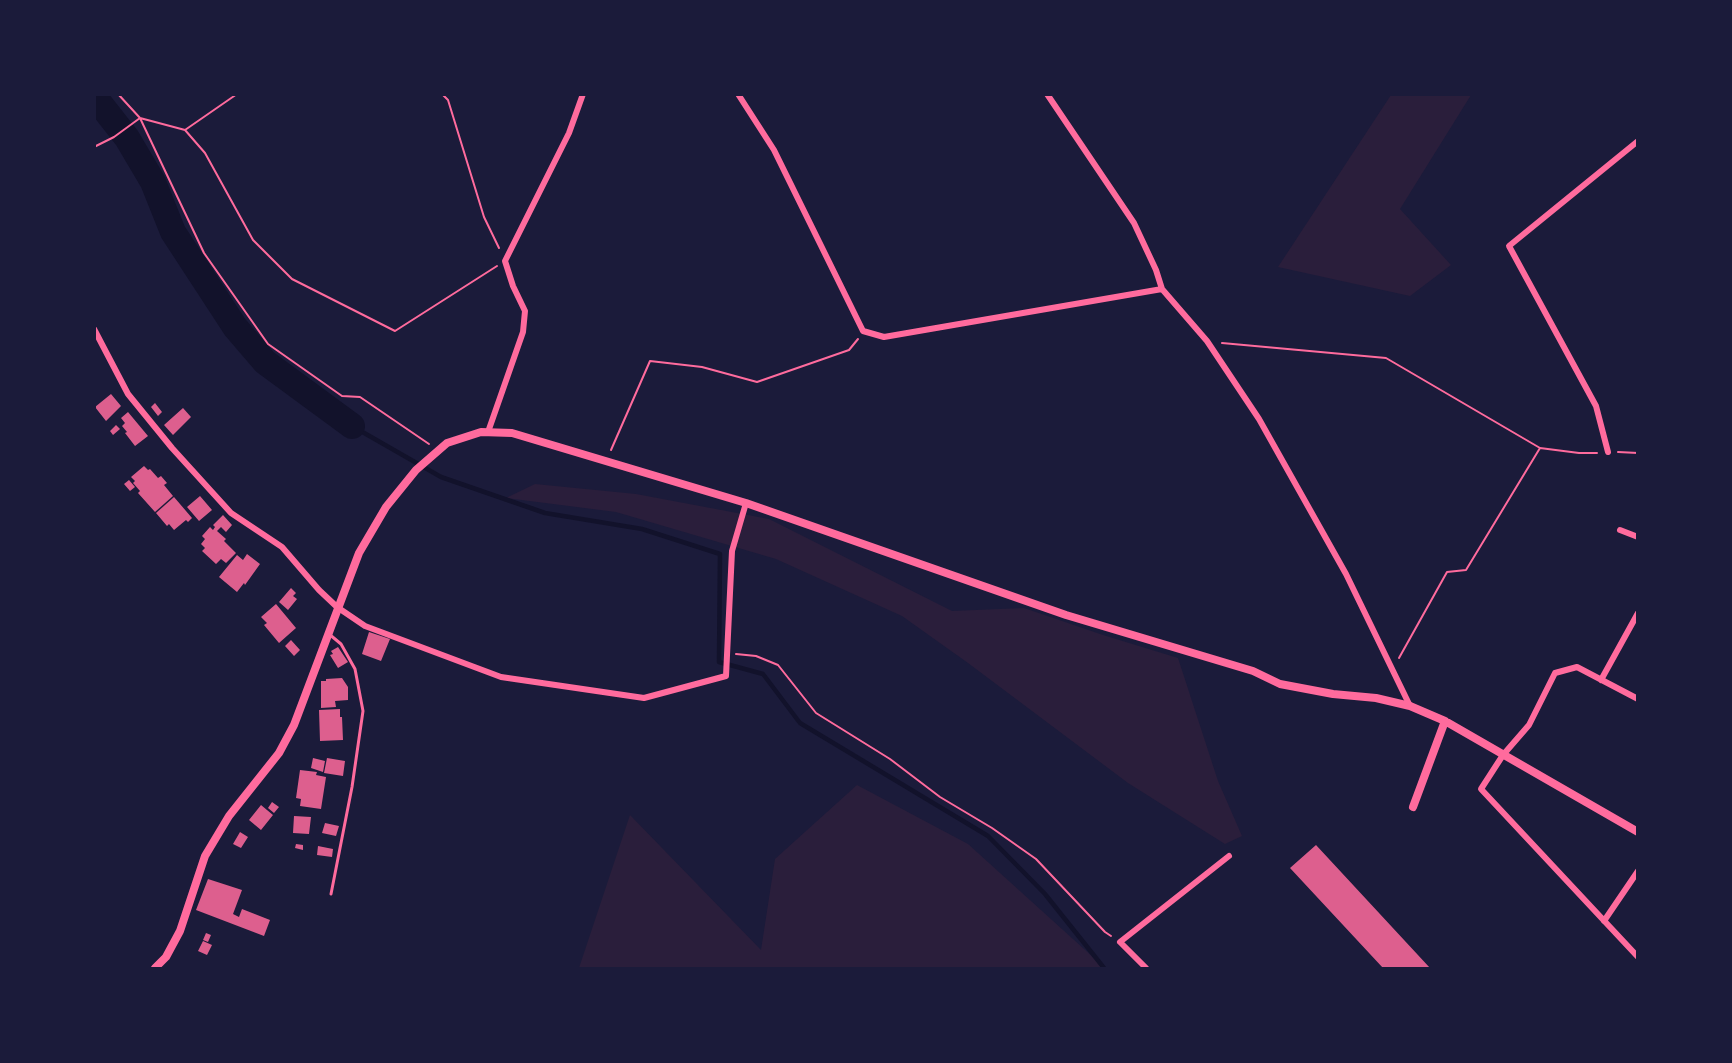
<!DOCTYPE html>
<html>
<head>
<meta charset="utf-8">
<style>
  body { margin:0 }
  #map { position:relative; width:1732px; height:1063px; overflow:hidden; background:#1b1b3a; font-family:"Archivo Narrow",sans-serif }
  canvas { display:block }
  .frame { position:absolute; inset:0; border:96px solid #1b1b3a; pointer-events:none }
</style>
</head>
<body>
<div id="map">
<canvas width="1732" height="1063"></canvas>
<div class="frame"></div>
</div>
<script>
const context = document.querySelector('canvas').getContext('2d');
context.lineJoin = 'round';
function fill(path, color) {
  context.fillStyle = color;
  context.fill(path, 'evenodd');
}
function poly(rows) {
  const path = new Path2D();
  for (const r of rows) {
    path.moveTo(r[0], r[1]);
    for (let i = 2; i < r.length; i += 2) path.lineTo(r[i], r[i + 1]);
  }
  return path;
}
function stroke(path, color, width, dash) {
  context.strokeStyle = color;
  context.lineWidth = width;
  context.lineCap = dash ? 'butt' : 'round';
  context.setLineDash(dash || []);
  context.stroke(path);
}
fill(poly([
  [1391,95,1471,95,1400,209,1451,265,1410,296,1278,267],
  [535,484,636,494,769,519,952,611,1024,608,1103,635,1178,658,1218,781,1242,836,1225,844,1128,783,968,663,902,616,776,559,616,512,506,498],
  [857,785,968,844,1105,968,579,968,630,815,761,950,775,859]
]), '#2a1e3b');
stroke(poly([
  [352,426,441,477,545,513,642,529,720,554,719,662,763,674,800,723,988,836,1045,894,1104,968]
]), '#12122b', 4.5);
stroke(poly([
  [94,96,127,138,153,182,173,232,235,327,265,362,352,426]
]), '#12122b', 26);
fill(poly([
  [111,394,121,406,106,421,95,407],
  [155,403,162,412,158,416,151,407],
  [183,408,191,417,173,435,164,425],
  [128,412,148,436,135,446,125,433,127,432,122,426,125,423,121,418],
  [116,425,120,429,113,435,110,431],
  [144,466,148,470,150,469,158,478,161,476,167,483,164,485,173,496,155,512,138,493,140,491,133,483,135,481,131,477],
  [129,480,135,487,130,491,124,484],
  [200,496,212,510,199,521,187,507],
  [174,497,192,518,188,522,186,520,174,530,169,524,167,526,156,513],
  [223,515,232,525,226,532,221,527,217,531,226,539,224,541,236,553,226,563,221,559,216,564,202,551,205,548,201,544,205,539,202,536,210,527,213,530,215,527,213,525],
  [247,554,260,564,245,585,244,583,237,592,219,577,237,555,243,560],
  [291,588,296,593,293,596,297,599,288,610,279,602],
  [276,604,296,628,279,643,264,625,267,623,261,617],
  [369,632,390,639,381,661,362,654],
  [291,640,300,650,294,656,285,646],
  [338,647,348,662,338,668,330,655,333,654,331,651],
  [342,678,348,687,348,700,335,701,336,707,321,708,321,681,326,681,326,679],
  [340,709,340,717,342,717,343,740,320,741,319,710],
  [313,758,325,761,323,772,311,768],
  [327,758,345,761,343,776,324,773],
  [300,770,317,772,316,775,326,777,321,809,300,806,301,799,296,798],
  [272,802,279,807,274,813,268,808],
  [261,805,273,815,261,830,249,820],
  [294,816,311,817,309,834,293,833],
  [325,823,339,826,336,836,322,833],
  [240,832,248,837,241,848,233,844],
  [296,844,303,845,303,850,295,848],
  [1316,845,1430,968,1383,968,1290,868],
  [318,846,333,849,332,857,317,855],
  [208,879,242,890,233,914,239,917,242,909,270,920,264,936,196,910],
  [206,933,211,935,208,942,203,940],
  [203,941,212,945,207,955,198,951]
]), '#dd5f8e');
stroke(poly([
  [118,94,140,118,204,253,268,344,342,396,360,397,429,444],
  [442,94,448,100,484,217,499,248],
  [185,130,205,153,253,240,292,279,395,331,497,266],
  [94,147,114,137,140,118,185,130,237,94],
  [1222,343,1386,358,1540,448],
  [611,450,650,361,702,367,757,382,849,350,858,339],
  [1618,452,1638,453],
  [736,654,756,656,778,665,816,713,890,759,940,797,992,828,1036,859,1105,932,1111,936],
  [1399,658,1447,572,1466,570,1540,448,1579,453,1597,453]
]), '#ff6b9d', 2);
stroke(poly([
  [329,634,341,644,355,669,363,711,352,787,331,894]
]), '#ff6b9d', 3);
stroke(poly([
  [738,94,774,150,863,331,884,337,1162,289],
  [1047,94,1134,223,1156,270,1162,289,1207,341,1259,419,1346,574,1410,706],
  [94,329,128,394,172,448,231,513,282,547,319,590,337,607,365,626,501,677,644,698,726,676,732,551,746,503],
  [488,432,523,332,525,311,513,286,505,261,569,133,583,94],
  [1608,452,1596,406,1509,246,1638,141],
  [1620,530,1638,537],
  [1601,680,1638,613],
  [1638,699,1577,667,1555,673,1529,725,1503,755,1481,789,1638,957],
  [1604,921,1638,871],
  [1146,968,1120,942,1229,856]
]), '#ff6b9d', 6);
stroke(poly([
  [1413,807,1445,721],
  [155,968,166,957,180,931,205,856,229,816,279,753,294,725,359,553,386,507,416,470,447,443,481,432,512,433,746,503,1066,615,1253,671,1280,684,1333,694,1376,698,1410,706,1445,721,1638,832]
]), '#ff6b9d', 8);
</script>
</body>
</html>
